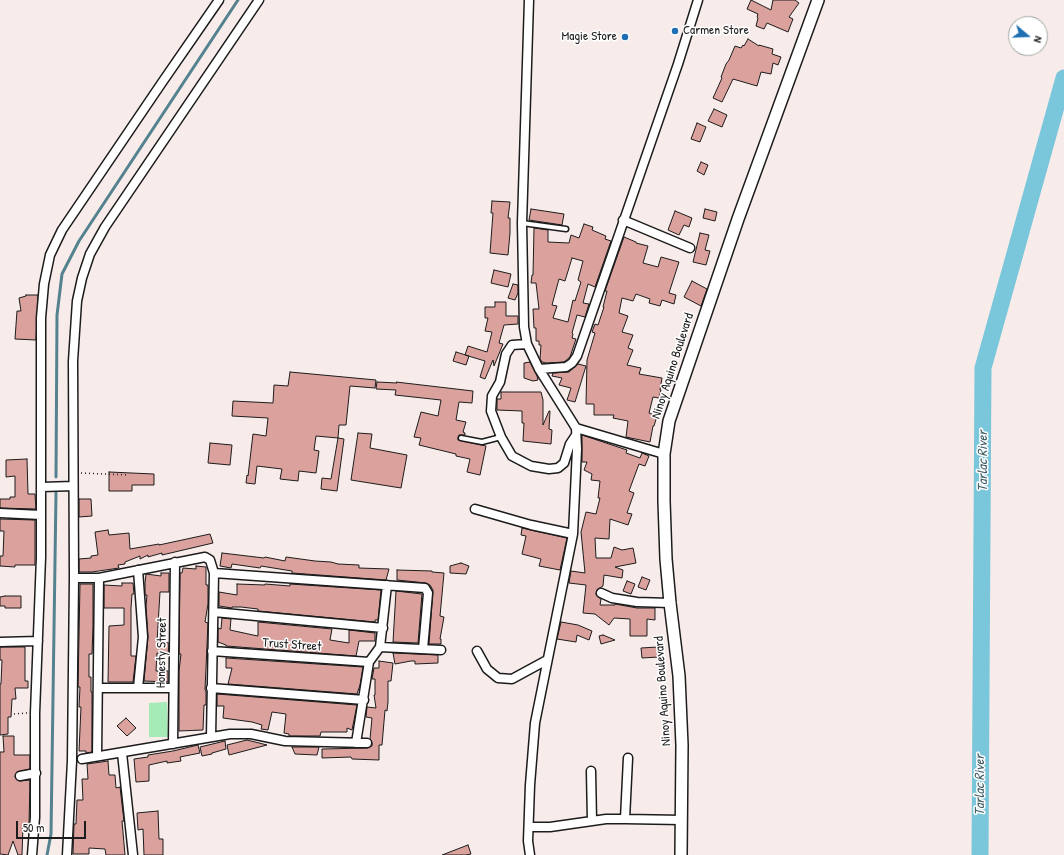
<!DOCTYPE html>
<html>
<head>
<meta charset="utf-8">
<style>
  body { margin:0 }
  #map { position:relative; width:1064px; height:855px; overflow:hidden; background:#f8eceb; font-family:"Patrick Hand",sans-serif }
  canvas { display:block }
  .north { position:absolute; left:1008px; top:16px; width:40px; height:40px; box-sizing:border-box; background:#fff; border:1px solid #a4a4a4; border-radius:50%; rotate:109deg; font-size:11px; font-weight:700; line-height:16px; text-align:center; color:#1c1c1c }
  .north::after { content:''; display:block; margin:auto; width:14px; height:18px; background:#1f6fb2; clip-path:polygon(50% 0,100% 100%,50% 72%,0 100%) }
  .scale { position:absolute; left:16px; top:821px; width:70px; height:18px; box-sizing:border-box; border:2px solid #1c1c1c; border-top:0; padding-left:5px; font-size:12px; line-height:14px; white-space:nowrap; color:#1c1c1c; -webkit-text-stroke:3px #fff; paint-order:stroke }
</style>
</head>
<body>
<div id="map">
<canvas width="1064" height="855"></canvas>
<div class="north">N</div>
<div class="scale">50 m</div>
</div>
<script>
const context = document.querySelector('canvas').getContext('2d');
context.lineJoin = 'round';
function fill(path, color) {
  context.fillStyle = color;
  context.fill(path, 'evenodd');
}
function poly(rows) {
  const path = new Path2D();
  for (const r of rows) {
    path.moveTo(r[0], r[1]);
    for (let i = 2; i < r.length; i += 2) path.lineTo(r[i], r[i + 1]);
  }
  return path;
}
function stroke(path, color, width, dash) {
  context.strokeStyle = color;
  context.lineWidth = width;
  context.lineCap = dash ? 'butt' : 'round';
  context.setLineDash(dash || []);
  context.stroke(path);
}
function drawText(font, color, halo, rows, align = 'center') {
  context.font = font + ' "Patrick Hand",sans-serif';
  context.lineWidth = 3;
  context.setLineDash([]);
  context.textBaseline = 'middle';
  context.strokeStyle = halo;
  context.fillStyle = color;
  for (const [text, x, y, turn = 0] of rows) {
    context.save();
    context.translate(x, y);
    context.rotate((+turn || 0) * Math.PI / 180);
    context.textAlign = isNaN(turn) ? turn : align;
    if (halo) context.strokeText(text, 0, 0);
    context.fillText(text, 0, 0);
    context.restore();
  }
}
fill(poly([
  [167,702,168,737,149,737,149,703]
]), '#a4ebb7');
stroke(poly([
  [56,477,57,315,62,274,79,241,238,0],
  [47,855,51,834,56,493]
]), '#54828e', 3);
stroke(poly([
  [980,855,983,368,1064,78]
]), '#7ac6da', 17);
const building = poly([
  [751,0,771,10,773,0,795,0,799,3,789,17,793,19,788,32,767,23,764,29,756,26,758,18,757,17,758,14,747,9,751,0],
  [748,39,759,46,759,45,773,49,772,54,781,57,778,65,773,63,771,74,761,72,757,86,733,79,722,102,713,98,722,78,721,77,726,64,729,60,735,46,741,48,743,45,744,46,748,39],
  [714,109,727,115,722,127,708,121,714,109],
  [697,123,706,127,700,142,691,139,697,123],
  [701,162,708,165,704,175,697,171,701,162],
  [492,201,510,202,508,218,510,218,510,233,508,255,490,253,493,213,491,213,492,201],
  [531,209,564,214,562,225,529,220,531,209],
  [705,209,717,212,715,221,703,218,705,209],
  [675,211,692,218,689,227,684,225,679,235,668,230,675,211],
  [584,224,593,227,592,230,606,236,605,239,611,241,595,287,588,284,583,303,589,304,585,317,577,315,572,333,573,334,572,338,576,339,570,357,564,362,546,363,542,362,540,359,541,345,539,345,539,341,536,341,536,328,534,328,533,309,539,309,536,283,531,283,532,275,533,275,534,228,548,230,548,242,569,243,571,235,579,238,584,224],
  [572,258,583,261,578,280,581,282,575,301,573,300,568,322,553,318,557,306,552,305,559,279,565,281,572,258],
  [700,233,709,235,705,250,710,251,706,265,693,262,700,233],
  [624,237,636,242,636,243,648,246,643,263,658,267,661,257,679,262,669,293,676,295,674,304,662,300,660,306,649,303,650,299,636,294,633,301,622,298,619,313,628,316,622,332,633,335,628,348,633,350,627,365,641,368,639,374,662,378,660,390,661,390,659,398,653,397,649,413,657,416,654,426,653,426,650,442,626,437,628,421,613,418,614,415,594,415,594,404,586,404,587,360,595,333,592,332,595,324,598,325,604,307,603,307,607,291,605,291,624,237],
  [494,270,511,274,508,287,491,283,494,270],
  [692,281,707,289,701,306,684,297,692,281],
  [513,284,518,285,518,293,515,300,508,298,513,284],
  [26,295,38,295,36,340,15,339,17,311,21,311,19,298,26,296,26,295],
  [495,302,506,302,506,316,518,316,518,324,504,325,499,343,503,344,494,366,493,360,485,379,480,377,485,361,465,355,468,346,487,352,492,332,485,331,488,318,485,318,485,307,495,307,495,302],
  [456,352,469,356,466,365,453,361,456,352],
  [530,362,537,376,538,380,533,381,524,378,524,363,530,362],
  [578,364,586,366,575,402,567,400,571,388,559,385,562,378,552,376,553,373,569,372,578,364],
  [290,372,376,380,375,388,350,386,346,425,339,425,338,438,316,436,314,450,319,451,316,473,299,471,298,481,280,479,282,469,257,466,255,484,246,483,247,475,248,476,253,434,266,436,268,418,232,416,233,401,273,403,274,385,288,386,290,372],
  [377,382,397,383,396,382,473,391,472,403,459,402,456,420,466,422,463,432,465,433,465,435,459,435,458,438,458,440,486,446,480,475,467,472,470,459,456,456,456,454,419,445,421,438,414,437,421,412,438,416,441,400,395,395,396,390,376,389,377,382],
  [501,392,541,392,543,400,543,425,549,411,550,411,549,429,552,430,551,444,523,441,524,423,522,423,522,411,497,410,497,399,501,399,501,392],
  [358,433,372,434,370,448,407,455,401,488,351,480,358,433],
  [582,435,627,450,626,453,640,458,642,453,649,456,645,466,639,464,629,491,634,493,627,513,632,514,628,525,610,519,609,539,595,538,596,558,611,558,614,547,622,550,633,548,636,563,615,567,623,570,622,578,604,575,603,586,598,589,596,594,597,596,601,599,600,605,615,605,615,604,637,608,655,608,655,620,647,619,647,636,630,636,630,619,614,618,609,625,595,614,583,613,586,585,569,583,571,571,585,573,581,532,586,512,596,514,600,498,598,498,600,481,591,480,592,474,584,470,587,462,582,462,582,435],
  [338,438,344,439,337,491,321,489,322,478,331,479,338,438],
  [210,443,232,445,230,465,208,463,210,443],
  [27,459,28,494,35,494,36,509,0,508,0,499,10,499,10,497,15,497,15,476,6,477,6,460,27,459],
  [109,472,154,474,154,485,132,485,132,491,109,491,109,472],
  [79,499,91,499,92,516,79,517,79,499],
  [0,519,35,520,35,565,15,565,15,567,0,566,0,556,3,556,4,531,0,531,0,519],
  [522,528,567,538,560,570,539,566,541,559,522,554,526,536,521,535,522,528],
  [108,530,109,535,129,533,130,549,159,544,159,545,210,534,213,543,162,555,162,553,148,557,148,555,140,559,140,556,125,562,125,564,118,565,119,568,92,572,79,572,79,559,91,558,91,556,98,555,95,532,108,530],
  [222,553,264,558,265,557,285,561,286,557,315,561,331,562,338,564,359,565,359,568,389,569,386,580,292,573,292,571,261,566,260,568,232,564,231,568,220,566,222,553],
  [461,563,469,566,466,574,450,573,450,566,461,563],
  [196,566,206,567,206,585,208,585,208,604,205,622,208,623,205,690,206,691,206,705,204,705,203,730,179,731,179,671,181,654,179,654,180,573,182,573,183,568,196,569,196,566],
  [397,570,432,571,432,572,444,573,440,616,444,617,440,639,441,639,441,644,429,644,433,590,430,585,426,583,397,580,397,570],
  [161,573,169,573,169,592,160,592,157,642,169,643,168,654,157,653,156,671,168,671,168,682,144,681,148,637,146,606,147,595,145,595,145,583,146,574,161,576,161,573],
  [642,577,650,580,646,590,638,587,642,577],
  [627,581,635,584,631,594,623,591,627,581],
  [122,583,133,583,134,594,132,594,131,608,131,656,136,656,133,682,108,682,109,626,124,625,124,608,104,608,104,585,122,586,122,583],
  [80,584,93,584,93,626,92,654,89,654,89,677,91,677,91,692,92,692,92,752,86,753,86,751,79,751,81,707,79,707,80,687,78,687,80,584],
  [237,584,265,585,265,584,290,586,290,584,381,590,378,620,375,620,375,622,258,611,258,609,241,607,232,607,232,608,219,606,219,592,237,595,237,584],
  [396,591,422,594,418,643,393,642,396,591],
  [5,596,21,596,21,608,5,608,5,606,0,606,0,597,5,596],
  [222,618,231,619,230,630,253,635,258,636,258,622,332,629,330,640,349,643,349,630,375,633,375,641,359,641,356,656,226,646,226,645,218,642,218,628,221,629,222,618],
  [561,622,578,625,592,631,589,640,577,635,576,642,557,639,561,622],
  [603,635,615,640,601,644,599,636,603,635],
  [0,647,25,647,25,681,28,681,28,688,15,688,16,699,12,699,11,717,8,717,8,734,0,735,0,684,1,684,2,660,0,660,0,647],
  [658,647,659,657,642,658,641,648,658,647],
  [393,653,438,655,438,663,415,664,415,661,411,661,395,664,393,653],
  [226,658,363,667,360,685,357,694,228,684,232,668,226,668,226,658],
  [379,661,393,663,391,681,388,681,388,702,387,711,385,710,382,745,379,745,379,760,352,759,351,757,322,758,322,749,367,748,372,746,372,743,370,739,372,718,366,717,367,707,376,708,374,695,375,695,375,679,372,679,374,668,379,668,379,661],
  [217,694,357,705,352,730,347,728,347,732,321,732,320,736,289,736,289,734,284,733,286,714,272,712,268,730,261,729,262,725,252,722,223,718,224,706,217,706,217,694],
  [126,718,136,728,127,736,117,726,126,718],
  [3,736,14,736,14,755,30,755,30,769,17,772,15,777,19,781,30,780,29,826,23,826,22,855,18,855,13,841,8,855,0,854,0,752,4,752,3,736],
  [247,740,267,745,229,755,227,745,247,740],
  [225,741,226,749,212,753,212,754,202,756,200,747,225,741],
  [198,745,200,753,180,757,181,761,167,763,167,761,149,765,149,781,136,782,134,759,148,757,148,755,173,751,198,745],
  [292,747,319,747,317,755,295,754,292,747],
  [108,761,109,775,115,775,116,788,120,787,124,821,122,821,125,855,106,855,105,849,89,848,89,854,73,854,74,824,76,824,77,800,83,800,82,779,88,779,87,764,108,761],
  [158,811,159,839,163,839,163,855,144,855,143,829,138,830,137,813,158,811],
  [468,845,471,854,466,855,442,855,468,845]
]);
fill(building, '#dba19d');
stroke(building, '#1c1c1c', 1);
const lane = poly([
  [522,223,566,229],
  [461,438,482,442,501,437]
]);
const street = poly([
  [529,0,522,223,524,327,527,344,539,369,576,428,664,454],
  [623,220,690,248],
  [527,344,512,345,506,354,500,382,492,396,491,411,501,437,512,456,531,466,549,469,558,468,564,463,570,444,576,435],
  [539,369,566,367,572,363,577,356,678,64,698,0],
  [42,487,73,486],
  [475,509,531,525,573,534],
  [0,513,41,515],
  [138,570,143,637,138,688],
  [214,573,425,588,428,593,423,649],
  [74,578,99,578,205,557,210,560,214,573,211,737],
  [601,593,612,598,637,602,670,603],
  [214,612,383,628],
  [0,642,38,641],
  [380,647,441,650],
  [212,651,369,662],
  [477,651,487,669,498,678,512,679,547,660],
  [98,688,173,688],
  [211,688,364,700],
  [356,743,369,662,380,647,387,585],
  [173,744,175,562],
  [122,753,133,855],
  [97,756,99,578],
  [82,759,230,734,251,734,285,741,367,743],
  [591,771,592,821],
  [20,776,36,773],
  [625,819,682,820],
  [529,827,550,827,606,819,625,819,628,758],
  [32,855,35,817,35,713,41,557,41,318,44,284,50,255,62,230,161,84,219,0],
  [67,855,72,761,74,578,73,361,77,301,82,278,90,254,105,227,259,0],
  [530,855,528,841,530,785,535,723,573,534,577,449,576,428]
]);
const secondary = poly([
  [681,855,682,745,679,676,670,603,666,559,664,501,664,454,669,421,738,219,818,0]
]);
stroke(lane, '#1c1c1c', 7);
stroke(street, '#1c1c1c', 11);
stroke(secondary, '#1c1c1c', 14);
stroke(poly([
  [81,473,128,475],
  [14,714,27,713]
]), '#1c1c1c', 1.5, [1, 3]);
stroke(lane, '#fff', 4);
stroke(street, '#fff', 8);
stroke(secondary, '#fff', 11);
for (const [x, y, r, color] of [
  [675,31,4,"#1f6fb2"],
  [625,37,4,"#1f6fb2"]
]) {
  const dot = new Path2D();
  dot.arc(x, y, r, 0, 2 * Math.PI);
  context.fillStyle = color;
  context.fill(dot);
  stroke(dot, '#fff', 1.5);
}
drawText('13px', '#1c1c1c', '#fff', [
  ["Carmen Store",683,31],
  ["Magie Store",617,37,"right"]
], 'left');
drawText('13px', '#1c1c1c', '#fff', [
  ["Ninoy Aquino Boulevard",673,366,-72],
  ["Trust Street",292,645,4],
  ["Honesty Street",162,653,-89],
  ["Ninoy Aquino Boulevard",663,691,-94]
]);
drawText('italic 14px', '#426068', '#fff', [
  ["Tarlac River",983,461,-90],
  ["Tarlac River",980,785,-90]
]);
</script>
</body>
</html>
